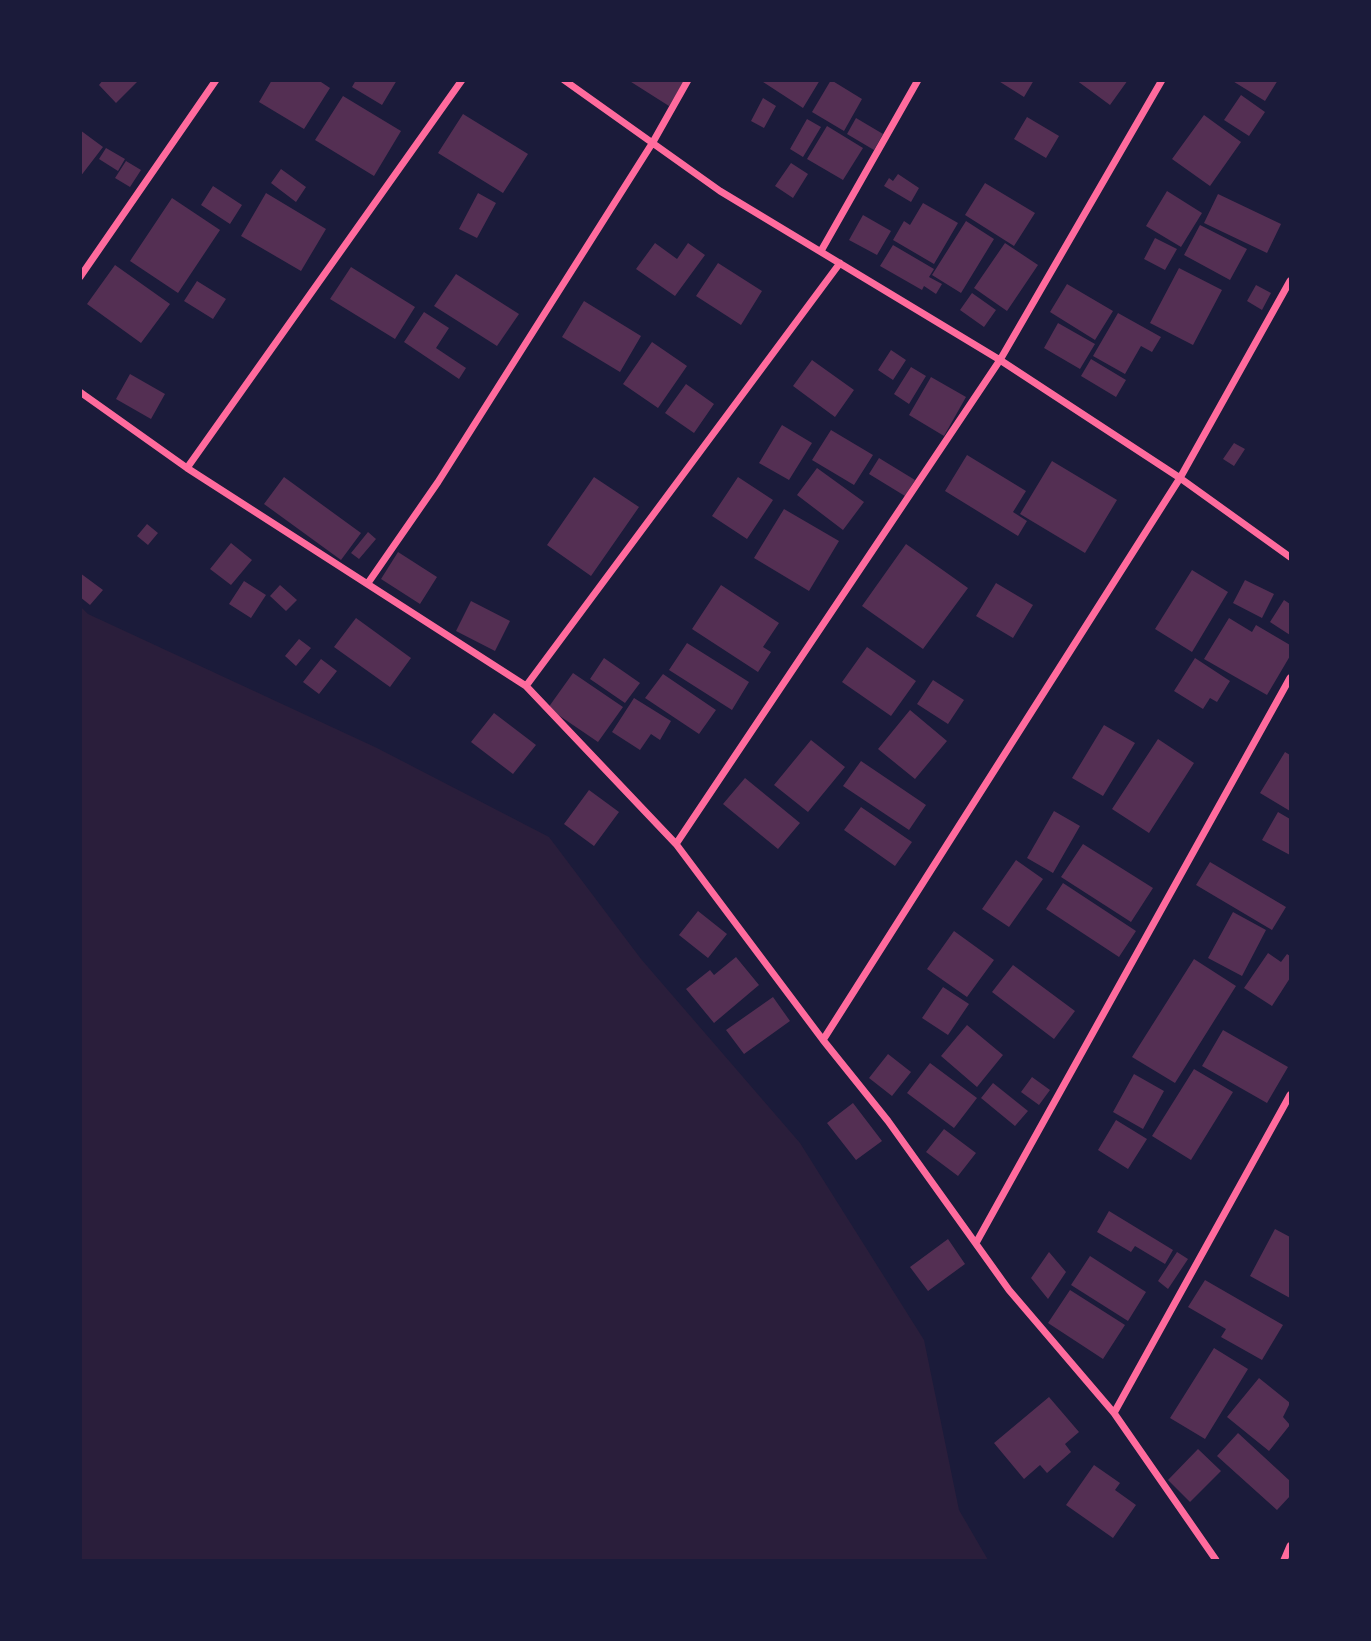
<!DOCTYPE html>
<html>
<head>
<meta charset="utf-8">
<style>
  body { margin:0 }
  #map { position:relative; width:1371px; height:1641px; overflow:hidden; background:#1b1b3a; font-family:"Space Grotesk",sans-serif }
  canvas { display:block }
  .frame { position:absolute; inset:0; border:82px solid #1b1b3a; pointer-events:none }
</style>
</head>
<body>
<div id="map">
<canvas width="1371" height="1641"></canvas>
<div class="frame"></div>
</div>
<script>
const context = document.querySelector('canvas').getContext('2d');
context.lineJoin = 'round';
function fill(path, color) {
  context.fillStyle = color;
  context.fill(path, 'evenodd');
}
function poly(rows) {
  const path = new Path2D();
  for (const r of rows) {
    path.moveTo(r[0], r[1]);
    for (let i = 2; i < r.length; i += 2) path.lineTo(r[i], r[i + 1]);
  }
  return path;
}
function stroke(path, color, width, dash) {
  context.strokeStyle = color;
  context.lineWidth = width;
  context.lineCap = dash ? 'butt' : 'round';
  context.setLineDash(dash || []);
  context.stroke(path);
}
fill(poly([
  [81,607,88,614,377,748,549,837,641,959,800,1143,924,1340,959,1510,988,1560,81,1560]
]), '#2a1e3b');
fill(poly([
  [103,80,139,80,116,103,99,85],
  [272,80,318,80,330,88,304,129,259,102],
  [356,80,397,80,382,105,352,87],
  [628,80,685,80,669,106],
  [760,80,820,80,803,108],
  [831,80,862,99,844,131,812,112],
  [997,80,1034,80,1024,97],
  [1076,80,1128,80,1110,105],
  [1231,80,1278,80,1265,101],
  [1241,95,1265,112,1249,136,1224,120],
  [343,96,401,131,374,176,315,140],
  [763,98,776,106,764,128,751,121],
  [463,114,528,154,503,193,438,153],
  [1204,115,1241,142,1210,186,1172,159],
  [1027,117,1059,136,1046,158,1014,139],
  [856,118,883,134,874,150,847,134],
  [807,119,821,127,803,157,790,149],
  [827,126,863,148,843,180,807,159],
  [80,130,103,147,80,177],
  [106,148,125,159,118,171,99,159],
  [126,161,141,170,130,187,115,178],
  [791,163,808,174,793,198,775,186],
  [281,169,306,187,296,202,271,183],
  [898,174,919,188,911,202,884,186,889,178,893,181],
  [985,183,1035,213,1014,246,965,215],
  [213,186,242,205,230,224,201,205],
  [1167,191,1202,213,1181,247,1146,226],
  [266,193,326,229,301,271,241,236],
  [478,193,496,203,477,238,459,229],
  [1218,194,1281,224,1267,253,1204,223],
  [172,198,220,230,178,293,130,261],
  [923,203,958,223,934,264,893,240,904,221,910,225],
  [863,215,891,231,877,255,849,240],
  [966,221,994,239,961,293,932,275],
  [1200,225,1247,249,1230,280,1184,255],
  [1155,238,1177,249,1165,270,1144,259],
  [655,243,677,259,688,243,705,255,675,296,636,269],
  [1005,243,1038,265,1007,311,974,288],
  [893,245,934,269,929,277,942,284,936,294,924,286,922,290,880,266],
  [718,263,762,291,741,325,696,296],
  [115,265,170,304,141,343,87,304],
  [351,267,415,307,395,339,330,299],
  [1179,268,1222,290,1193,345,1150,323],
  [456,274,519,314,497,346,434,306],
  [197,281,226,299,213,319,184,301],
  [1067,284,1113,311,1095,340,1050,312],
  [1256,285,1271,293,1262,310,1247,301],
  [972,293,996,310,984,327,960,310],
  [584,301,641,336,620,372,562,337],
  [424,312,449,328,436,348,466,368,459,379,404,342],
  [1118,313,1161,337,1152,352,1141,346,1125,374,1093,356],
  [1058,323,1095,344,1080,369,1044,348],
  [652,342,687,366,658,408,623,384],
  [891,350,906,360,893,380,878,370],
  [1091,359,1126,380,1116,397,1081,376],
  [812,360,854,390,835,417,793,386],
  [911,367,926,376,909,404,894,394],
  [130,374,165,394,151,419,116,399],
  [931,377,966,397,944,436,909,415],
  [686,384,714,404,694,433,665,413],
  [782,425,812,443,789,480,759,463],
  [831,430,873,455,854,485,812,460],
  [1234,443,1245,449,1234,466,1223,459],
  [967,455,1026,491,1013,512,1027,521,1018,536,945,491],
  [879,458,915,480,905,496,869,474],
  [1052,461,1117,500,1085,553,1020,514],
  [817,468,864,502,843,530,797,495],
  [284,477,361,533,341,560,264,504],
  [594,477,639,507,591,576,547,545],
  [738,477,773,500,747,539,712,516],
  [784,509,839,541,809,591,754,558],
  [147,524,158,533,148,545,137,536],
  [368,532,376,539,359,559,351,553],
  [231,543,252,560,231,585,210,569],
  [906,544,968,588,923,649,862,606],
  [398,552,437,577,420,604,381,579],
  [1192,570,1228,592,1192,652,1155,629],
  [80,573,103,590,90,605,80,597],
  [1245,580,1274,594,1262,618,1233,603],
  [244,581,266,595,251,618,229,604],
  [996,583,1033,605,1013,638,976,616],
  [280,585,297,600,286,611,270,596],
  [721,585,779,623,763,647,771,652,758,672,692,629],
  [1284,600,1290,604,1290,635,1270,622],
  [471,601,510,621,495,651,456,631],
  [356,618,411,658,390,687,334,647],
  [1229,618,1252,632,1256,625,1290,645,1290,656,1267,695,1204,659],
  [299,639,311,648,296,666,285,656],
  [687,643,749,682,732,710,669,670],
  [867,647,916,681,891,716,842,682],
  [604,658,640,683,625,703,590,679],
  [1195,658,1230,681,1217,702,1210,698,1203,709,1174,691],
  [321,659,337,671,319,694,303,682],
  [573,673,623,707,598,742,548,708],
  [663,674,716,710,699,734,645,698],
  [933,680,964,700,948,724,917,704],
  [634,698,671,721,660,740,651,734,640,750,612,732],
  [910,710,947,741,915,779,878,749],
  [494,713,536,745,513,774,471,742],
  [1104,725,1135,743,1103,796,1072,778],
  [1158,739,1194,763,1149,833,1112,809],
  [811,740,845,767,808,812,774,785],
  [1285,752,1290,755,1290,811,1260,793],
  [861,761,926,805,909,830,843,786],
  [745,778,800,823,778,849,723,804],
  [589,790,619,812,594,846,564,824],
  [861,807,912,842,895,866,844,830],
  [1054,811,1080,826,1053,873,1027,858],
  [1278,812,1290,819,1290,855,1262,840],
  [1083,844,1153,888,1131,922,1061,877],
  [1016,860,1043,879,1009,927,982,909],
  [1210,862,1286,907,1272,930,1196,885],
  [1063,883,1136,931,1119,957,1046,909],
  [698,911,727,934,708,958,679,935],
  [1233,912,1266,930,1242,976,1208,958],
  [954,931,994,960,967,997,927,969],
  [1268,953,1281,962,1287,954,1290,956,1290,978,1272,1006,1244,988],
  [736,957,759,985,714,1023,686,989,710,970,714,975],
  [1194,959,1236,986,1175,1083,1132,1057],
  [1013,965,1075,1011,1054,1039,992,992],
  [943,987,969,1004,948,1035,922,1018],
  [773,997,790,1021,744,1054,726,1030],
  [967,1025,1003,1055,977,1087,941,1056],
  [1223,1030,1288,1067,1267,1103,1202,1066],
  [888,1054,911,1072,892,1096,869,1078],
  [930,1063,977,1098,954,1128,907,1093],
  [1194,1069,1233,1092,1191,1160,1152,1136],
  [1134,1074,1164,1091,1143,1129,1113,1112],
  [1032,1077,1050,1090,1039,1105,1021,1092],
  [993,1083,1028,1111,1015,1126,981,1098],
  [853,1103,882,1141,856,1160,827,1123],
  [1116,1120,1147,1139,1128,1169,1098,1150],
  [944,1129,976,1153,958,1176,926,1152],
  [1109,1211,1173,1250,1165,1264,1135,1246,1131,1252,1097,1232],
  [1275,1229,1290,1237,1290,1298,1250,1276],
  [948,1239,965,1264,928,1291,910,1267],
  [1049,1252,1066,1272,1048,1299,1031,1278],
  [1177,1252,1188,1259,1168,1289,1158,1281],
  [1090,1256,1146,1292,1128,1321,1071,1285],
  [1205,1280,1283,1325,1262,1360,1221,1337,1226,1329,1188,1307],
  [1070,1290,1125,1325,1103,1359,1048,1323],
  [1214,1348,1248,1369,1205,1439,1170,1418],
  [1259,1378,1290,1403,1283,1417,1290,1425,1269,1451,1227,1417],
  [1049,1397,1079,1432,1065,1444,1071,1452,1047,1473,1040,1465,1024,1479,994,1443],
  [1238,1433,1290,1481,1290,1496,1277,1510,1217,1456],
  [1198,1449,1221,1471,1190,1502,1168,1480],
  [1094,1465,1120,1483,1115,1490,1136,1505,1113,1538,1066,1505]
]), '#542f53');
stroke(poly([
  [564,80,720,191,1000,360,1180,478,1290,557],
  [821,251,918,80],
  [80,277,216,80],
  [80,392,187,468,526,686,676,844,823,1040,888,1121,1009,1290,1114,1413,1216,1560],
  [187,468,462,80],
  [368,583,438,482,653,142,688,80],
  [526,686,840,263],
  [676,844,1000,360,1162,80],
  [823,1040,1180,478,1290,281],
  [976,1243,1290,678],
  [1114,1413,1290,1095],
  [1284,1560,1290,1546]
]), '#ff6b9d', 7);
</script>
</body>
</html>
